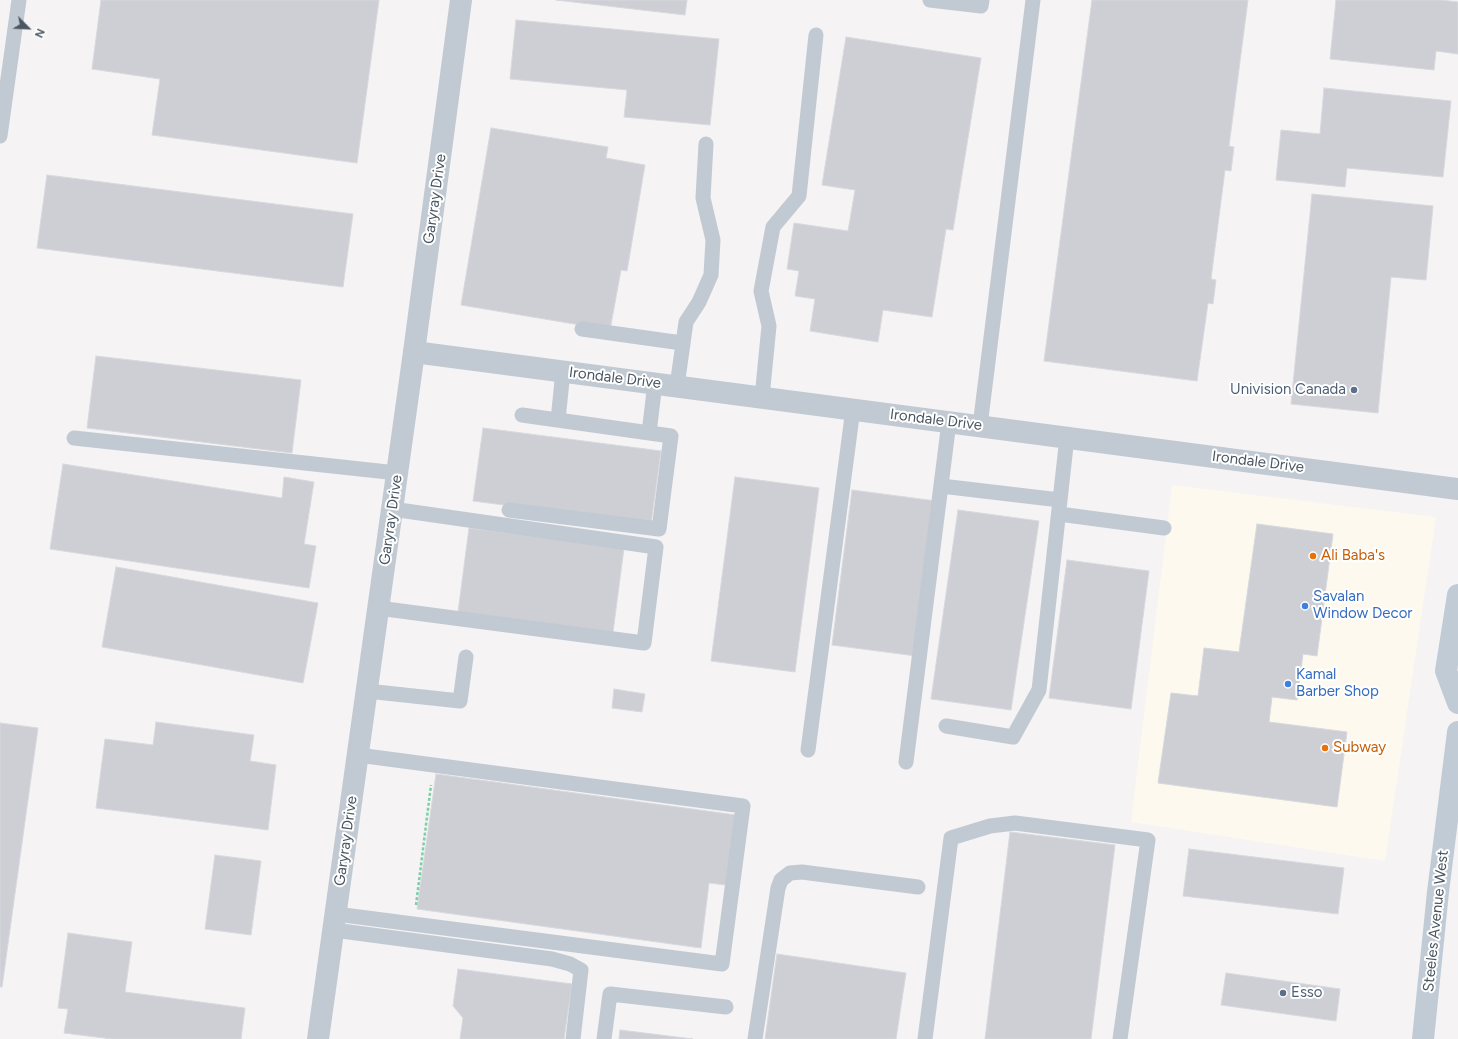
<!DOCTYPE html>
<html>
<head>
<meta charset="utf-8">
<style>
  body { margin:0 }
  #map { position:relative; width:1458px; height:1039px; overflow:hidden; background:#f5f3f3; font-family:Figtree,sans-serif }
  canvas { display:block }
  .north { position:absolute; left:8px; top:8px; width:40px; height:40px; -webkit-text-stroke:3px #fff; paint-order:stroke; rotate:114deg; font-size:11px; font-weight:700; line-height:16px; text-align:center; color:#4a5661 }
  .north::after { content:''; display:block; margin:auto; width:14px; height:18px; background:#4a5661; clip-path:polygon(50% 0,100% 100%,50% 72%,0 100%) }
</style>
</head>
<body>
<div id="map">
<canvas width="1458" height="1039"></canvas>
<div class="north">N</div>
</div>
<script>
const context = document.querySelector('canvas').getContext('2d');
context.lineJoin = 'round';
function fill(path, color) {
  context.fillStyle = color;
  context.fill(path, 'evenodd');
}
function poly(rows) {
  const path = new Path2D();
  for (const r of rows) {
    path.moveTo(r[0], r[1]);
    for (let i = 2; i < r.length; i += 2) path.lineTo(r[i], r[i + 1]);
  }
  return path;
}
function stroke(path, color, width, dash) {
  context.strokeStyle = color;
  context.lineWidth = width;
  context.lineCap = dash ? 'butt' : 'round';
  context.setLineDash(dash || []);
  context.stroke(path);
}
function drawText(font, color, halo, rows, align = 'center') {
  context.font = font + ' Figtree,sans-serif';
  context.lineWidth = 4;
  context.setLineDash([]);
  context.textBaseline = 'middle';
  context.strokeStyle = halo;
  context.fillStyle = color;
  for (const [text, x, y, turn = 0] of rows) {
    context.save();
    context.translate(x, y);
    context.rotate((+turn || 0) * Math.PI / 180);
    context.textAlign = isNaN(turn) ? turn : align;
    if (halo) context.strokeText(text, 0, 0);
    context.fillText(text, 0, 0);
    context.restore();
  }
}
fill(poly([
  [1172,485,1436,517,1385,861,1131,822]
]), '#fdf9ef');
const building = poly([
  [101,0,379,0,357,163,152,135,160,79,92,69,101,0],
  [556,0,687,0,685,15,556,0],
  [1092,0,1248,0,1229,146,1234,147,1231,171,1225,170,1211,279,1216,280,1213,304,1208,303,1197,381,1044,361,1092,0],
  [1336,0,1441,0,1458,2,1458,54,1436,51,1434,70,1330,59,1336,0],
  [516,20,719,39,710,125,624,117,627,90,510,79,516,20],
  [846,37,981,58,953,230,946,229,932,317,883,310,878,342,810,331,815,299,795,296,799,271,787,269,794,223,848,231,855,190,822,185,846,37],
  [1324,88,1451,101,1443,177,1347,168,1345,187,1276,180,1281,130,1320,134,1324,88],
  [491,128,608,147,606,158,645,165,627,271,621,270,610,330,461,305,491,128],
  [47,175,353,214,343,287,37,248,47,175],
  [1312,194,1433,206,1426,280,1391,277,1378,413,1291,404,1312,194],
  [96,356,301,380,292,453,87,428,96,356],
  [483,428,661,451,651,524,473,501,483,428],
  [63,464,282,498,284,477,314,482,304,544,316,546,309,588,50,549,63,464],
  [735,477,819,488,795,672,711,661,735,477],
  [852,490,936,501,916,656,832,645,852,490],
  [958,510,1039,521,1011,710,931,699,958,510],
  [1257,524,1333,534,1317,656,1303,654,1297,700,1272,697,1269,722,1347,732,1337,807,1158,783,1171,693,1198,696,1204,648,1239,652,1257,524],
  [469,528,624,548,613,632,458,612,469,528],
  [1067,560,1149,571,1131,709,1049,698,1067,560],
  [116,567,318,603,303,683,102,647,116,567],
  [614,689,645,694,642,712,612,708,614,689],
  [156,722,254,735,250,761,276,765,268,830,96,808,105,739,153,745,156,722],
  [0,723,38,728,2,987,0,987,0,723],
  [436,774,736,815,726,885,709,883,701,948,417,909,436,774],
  [1010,832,1115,845,1091,1039,985,1039,1010,832],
  [1189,849,1344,868,1338,914,1183,896,1189,849],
  [215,855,261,861,251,935,205,929,215,855],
  [68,933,132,942,125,992,245,1008,241,1039,112,1039,64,1033,68,1009,58,1008,68,933],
  [777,954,906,973,896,1039,765,1039,777,954],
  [458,969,572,984,564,1039,460,1039,463,1018,453,1006,458,969],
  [1226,973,1340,989,1336,1021,1221,1005,1226,973],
  [620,1030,693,1039,619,1039,620,1030]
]);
fill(building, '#cdcfd5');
stroke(building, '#d7d9de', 1);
stroke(poly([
  [416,905,431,785]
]), '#7ad0a6', 2.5, [3, 2]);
stroke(poly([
  [930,0,981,6,982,0],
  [0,136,19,0],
  [582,329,682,343],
  [677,386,686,322,699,302,711,275,713,240,703,198,706,144],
  [762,397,769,326,761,291,773,227,799,196,816,35],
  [558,420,563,371],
  [980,426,1033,0],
  [649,433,655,383],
  [74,438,397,473],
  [941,486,1060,500],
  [509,510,659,529,671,436,522,415],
  [1059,514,1164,528],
  [378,608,644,643,656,547,392,509],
  [367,691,460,701,466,657],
  [946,726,1013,737,1039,690,1067,437],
  [808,750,853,409],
  [906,762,949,422],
  [336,914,722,964,743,806,358,755],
  [334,930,552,959,570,964,581,970,573,1039],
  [604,1039,610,994,726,1007],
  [755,1039,778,888,781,880,790,873,802,872,918,887],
  [925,1039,951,838,990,826,1015,823,1148,840,1120,1039]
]), '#c1cad2', 15);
stroke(poly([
  [414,352,461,0]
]), '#c1cad2', 22);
stroke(poly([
  [318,1039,414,352,1458,489]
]), '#c1cad2', 22);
stroke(poly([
  [1458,595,1446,671,1458,703],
  [1423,1039,1438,892,1458,732]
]), '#c1cbd6', 22);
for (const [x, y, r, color] of [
  [1354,390,4,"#5c6f8a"],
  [1313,556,4,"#e8710a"],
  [1305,606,4,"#3f7fe0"],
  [1288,684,4,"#3f7fe0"],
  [1325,748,4,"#e8710a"],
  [1283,993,4,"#5c6f8a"]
]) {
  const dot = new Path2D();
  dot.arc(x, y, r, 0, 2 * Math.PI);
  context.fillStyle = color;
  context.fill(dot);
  stroke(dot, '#fff', 1.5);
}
drawText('15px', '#4a5661', '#fff', [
  ["Garyray Drive",435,199,-82],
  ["Irondale Drive",615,378,7],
  ["Irondale Drive",936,420,7],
  ["Irondale Drive",1258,462,7],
  ["Garyray Drive",391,520,-82],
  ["Garyray Drive",346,841,-82],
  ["Steeles Avenue West",1436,921,-84]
]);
drawText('15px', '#4e5e75', '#fff', [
  ["Univision Canada",1346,390],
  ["Esso",1291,993,"left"]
], 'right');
drawText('15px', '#c56008', '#fff', [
  ["Ali Baba's",1321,556],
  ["Subway",1333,748]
], 'left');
drawText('15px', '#366cbe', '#fff', [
  ["Savalan",1313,597],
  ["Window Decor",1313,614],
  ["Kamal",1296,675],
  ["Barber Shop",1296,692]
], 'left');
</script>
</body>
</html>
